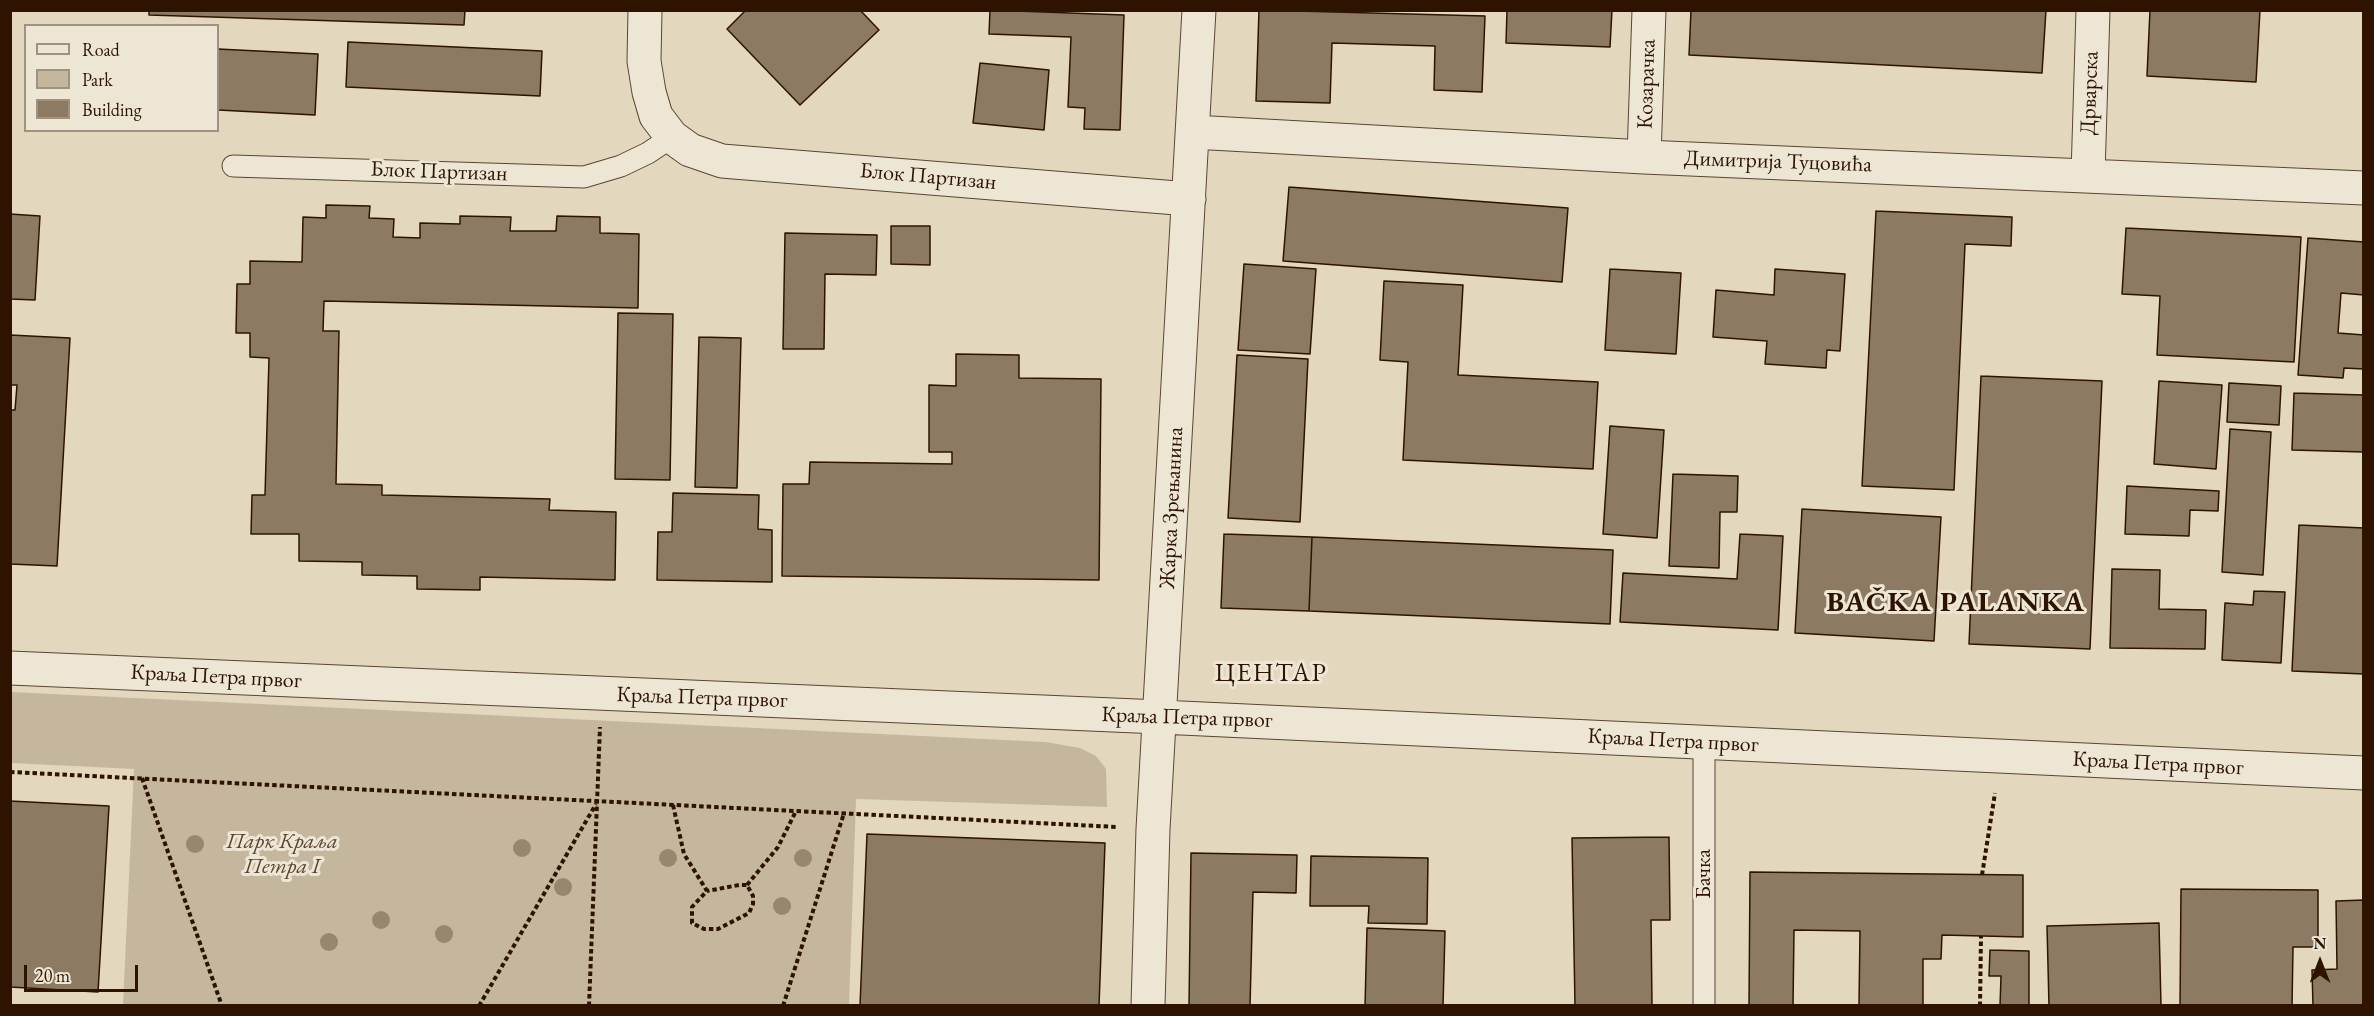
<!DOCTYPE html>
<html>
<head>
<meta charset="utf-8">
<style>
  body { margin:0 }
  #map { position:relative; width:2374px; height:1016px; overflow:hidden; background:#e3d8be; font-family:"EB Garamond",serif }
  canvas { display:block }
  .frame { position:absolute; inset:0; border:12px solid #2e1400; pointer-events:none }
  .legend { position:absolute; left:24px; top:24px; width:195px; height:108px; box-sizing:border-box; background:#ede6d5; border:2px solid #a19280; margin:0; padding:8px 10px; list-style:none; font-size:18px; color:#2e1400 }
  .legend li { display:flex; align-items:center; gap:12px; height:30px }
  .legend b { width:30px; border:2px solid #a19280 }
  .north { position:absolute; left:2290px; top:932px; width:60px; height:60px; -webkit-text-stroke:4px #ede6d5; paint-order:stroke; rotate:0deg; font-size:16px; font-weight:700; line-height:24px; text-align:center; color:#2e1400 }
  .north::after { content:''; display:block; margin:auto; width:21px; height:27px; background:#2e1400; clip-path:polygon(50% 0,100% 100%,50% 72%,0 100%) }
  .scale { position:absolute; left:24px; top:965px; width:114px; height:27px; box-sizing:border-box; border:3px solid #2e1400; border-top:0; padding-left:8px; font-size:18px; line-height:21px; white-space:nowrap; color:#2e1400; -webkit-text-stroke:4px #ede6d5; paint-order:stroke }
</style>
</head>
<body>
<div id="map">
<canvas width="2374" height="1016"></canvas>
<div class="frame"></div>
<ul class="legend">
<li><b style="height:8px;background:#ede6d5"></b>Road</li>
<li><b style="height:16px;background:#c4b79e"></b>Park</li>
<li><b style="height:16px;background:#8c7a63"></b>Building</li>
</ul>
<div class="north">N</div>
<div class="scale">20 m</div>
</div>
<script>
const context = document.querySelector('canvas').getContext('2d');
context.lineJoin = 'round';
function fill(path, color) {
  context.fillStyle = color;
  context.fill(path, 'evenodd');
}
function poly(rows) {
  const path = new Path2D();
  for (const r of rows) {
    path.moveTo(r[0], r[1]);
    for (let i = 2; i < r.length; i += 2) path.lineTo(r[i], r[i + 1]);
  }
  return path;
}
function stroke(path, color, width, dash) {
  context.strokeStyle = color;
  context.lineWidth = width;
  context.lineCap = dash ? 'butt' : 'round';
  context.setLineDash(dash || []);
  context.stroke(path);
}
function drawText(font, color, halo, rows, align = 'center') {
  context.font = font + ' "EB Garamond",serif';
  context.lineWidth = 6;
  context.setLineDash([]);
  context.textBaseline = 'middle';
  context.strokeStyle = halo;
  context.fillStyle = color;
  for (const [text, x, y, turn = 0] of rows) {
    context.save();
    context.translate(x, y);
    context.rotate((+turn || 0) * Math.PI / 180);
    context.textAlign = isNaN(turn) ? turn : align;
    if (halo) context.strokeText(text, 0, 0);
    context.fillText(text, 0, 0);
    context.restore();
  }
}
fill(poly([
  [11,692,1046,742,1080,748,1096,756,1106,769,1107,807,856,799,849,1005,123,1005,134,769,11,763]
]), '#c4b79e');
const building = poly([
  [149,10,465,10,464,25,149,15,149,10],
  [746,10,860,10,879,30,800,105,727,29,746,10],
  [990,10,1124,15,1120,130,1084,129,1085,108,1068,107,1071,37,989,34,990,10],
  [1259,10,1485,16,1482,92,1434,90,1435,46,1332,43,1330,103,1256,101,1259,10],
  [1507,10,1612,10,1610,47,1506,43,1507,10],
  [1691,10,2046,10,2042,73,1689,55,1691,10],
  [2150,10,2260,10,2256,82,2147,76,2150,10],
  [348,42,542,51,540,96,346,87,348,42],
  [218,49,318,54,315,115,218,110,218,49],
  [980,63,1049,70,1044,130,973,123,980,63],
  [1289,187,1568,208,1562,282,1283,261,1289,187],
  [326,205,370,206,369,218,394,219,393,237,420,238,420,223,460,224,460,216,511,217,510,231,556,231,557,216,600,217,600,233,639,234,638,308,324,301,323,331,339,331,336,484,382,485,382,495,550,499,549,510,616,512,615,580,480,577,480,590,417,589,417,576,362,575,362,562,299,561,299,534,251,534,252,495,265,495,269,358,250,357,250,333,236,333,237,284,250,284,250,261,302,262,303,217,326,218,326,205],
  [1876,211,2012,217,2011,246,1965,244,1954,490,1862,486,1876,211],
  [10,214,40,216,35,300,10,299,10,214],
  [891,226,930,226,930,265,891,264,891,226],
  [2126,228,2301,237,2294,362,2157,355,2160,296,2122,294,2126,228],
  [785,233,877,235,876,275,825,274,824,349,783,349,785,233],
  [2308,238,2364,242,2364,295,2341,293,2338,333,2364,335,2364,369,2344,368,2343,378,2298,375,2308,238],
  [1244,264,1316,269,1310,354,1238,350,1244,264],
  [1610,269,1681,273,1676,354,1605,350,1610,269],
  [1775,269,1845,274,1840,351,1827,350,1826,368,1765,364,1767,341,1713,337,1716,290,1774,295,1775,269],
  [1384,281,1463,285,1458,375,1598,382,1593,469,1403,460,1408,362,1380,360,1384,281],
  [618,313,673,314,670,480,615,479,618,313],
  [10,335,70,338,57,566,10,564,10,410,15,410,17,385,10,385,10,335],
  [699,337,741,338,737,488,695,487,699,337],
  [956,354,1019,355,1019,378,1101,379,1099,580,782,576,783,484,809,484,810,462,952,464,952,452,929,452,929,385,956,386,956,354],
  [1237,355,1308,359,1300,522,1228,518,1237,355],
  [1981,376,2102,381,2090,649,1969,644,1981,376],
  [2159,381,2222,385,2216,469,2154,464,2159,381],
  [2229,383,2281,386,2279,425,2227,422,2229,383],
  [2294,393,2364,395,2364,452,2292,450,2294,393],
  [1610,426,1664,430,1657,538,1603,534,1610,426],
  [2230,429,2271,432,2263,575,2222,572,2230,429],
  [1673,474,1738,476,1737,512,1720,512,1719,568,1669,566,1673,474],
  [2127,486,2219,491,2218,511,2190,510,2189,536,2125,534,2127,486],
  [673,493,759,495,758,529,772,530,772,582,657,580,658,532,672,532,673,493],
  [1802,509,1941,517,1934,641,1795,633,1802,509],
  [2299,525,2364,528,2364,674,2292,671,2299,525],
  [1224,534,1312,537,1309,611,1221,608,1224,534],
  [1740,534,1783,536,1778,630,1620,622,1623,573,1737,579,1740,534],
  [1312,537,1613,550,1610,624,1309,611,1312,537],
  [2112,569,2160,570,2159,609,2206,610,2205,649,2110,648,2112,569],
  [2254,591,2285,592,2281,663,2222,660,2225,603,2253,605,2254,591],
  [10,801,109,806,98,992,10,987,10,801],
  [867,834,1105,843,1099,1006,860,1006,867,834],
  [1669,837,1670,920,1651,920,1652,1006,1575,1006,1572,838,1669,837],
  [1191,853,1297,855,1296,893,1253,892,1250,1006,1189,1006,1191,853],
  [1311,856,1428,858,1427,924,1368,923,1369,906,1310,906,1311,856],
  [1750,872,2023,875,2023,937,1942,935,1941,959,1923,959,1923,1006,1859,1006,1860,931,1794,930,1793,1006,1749,1006,1750,872],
  [2181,889,2318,890,2318,947,2293,947,2292,1006,2180,1006,2181,889],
  [2364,900,2364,1006,2313,1006,2312,970,2337,969,2336,901,2364,900],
  [2159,923,2161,1006,2049,1006,2047,926,2159,923],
  [1367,928,1445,931,1443,1006,1365,1006,1367,928],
  [1990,950,2029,951,2029,1006,2000,1006,2001,976,1989,976,1990,950]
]);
fill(building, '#8c7a63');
stroke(building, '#2e1400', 1.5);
const service = poly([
  [233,166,584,177,621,166,648,153,672,137],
  [1704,742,1704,1006]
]);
const pedestrian = poly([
  [10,668,1160,717]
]);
const minor = poly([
  [645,10,644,61,649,92,656,116,672,137,690,150,722,161,1189,199],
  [1193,132,1644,157,2364,188],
  [1644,157,1649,10],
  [2088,175,2093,10],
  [1160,717,2364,773],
  [1148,1006,1153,829,1199,10]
]);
stroke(service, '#5b4530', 23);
stroke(pedestrian, '#5b4530', 35);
stroke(minor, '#5b4530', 35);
stroke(poly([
  [10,772,1118,827],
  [142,778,222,1006],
  [673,805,684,854,707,891,692,907,692,923,704,929,718,929,749,913,753,904,753,896,747,885,739,885,707,891],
  [1982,875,1995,793],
  [747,885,778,847,796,811],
  [479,1006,596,804],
  [589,1006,600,727],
  [783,1006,844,813],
  [1980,1006,1981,936]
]), '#2e1400', 4, [4.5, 3]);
stroke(service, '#ede6d5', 21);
stroke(pedestrian, '#ede6d5', 33);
stroke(minor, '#ede6d5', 33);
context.fillStyle = '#98876f';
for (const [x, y] of [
  [195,844],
  [522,848],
  [668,858],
  [803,858],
  [563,887],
  [782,906],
  [381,920],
  [444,934],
  [329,942]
]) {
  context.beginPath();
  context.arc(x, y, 9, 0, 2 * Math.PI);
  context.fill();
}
drawText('22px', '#2e1400', '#ede6d5', [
  ["Козарачка",1647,84,-88],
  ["Дрварска",2090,93,-88],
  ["Димитрија Туцовића",1778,162,2],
  ["Блок Партизан",439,172,2],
  ["Блок Партизан",928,177,5],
  ["Жарка Зрењанина",1172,508,-87],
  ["Краља Петра првог",216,677,3],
  ["Краља Петра првог",702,698,2],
  ["Краља Петра првог",1187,718,2],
  ["Краља Петра првог",1673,741,3],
  ["Краља Петра првог",2158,764,3],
  ["Бачка",1704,874,-90]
]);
drawText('italic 22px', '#5b452f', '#ede6d5', [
  ["Парк Краља",282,842],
  ["Петра I",282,867]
]);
context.letterSpacing = '1.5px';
drawText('26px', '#2e1400', '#ede6d5', [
  ["ЦЕНТАР",1271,674]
]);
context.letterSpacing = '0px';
context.letterSpacing = '1.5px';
drawText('bold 28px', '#2e1400', '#ede6d5', [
  ["BAČKA PALANKA",1956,603]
]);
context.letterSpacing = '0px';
</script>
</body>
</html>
